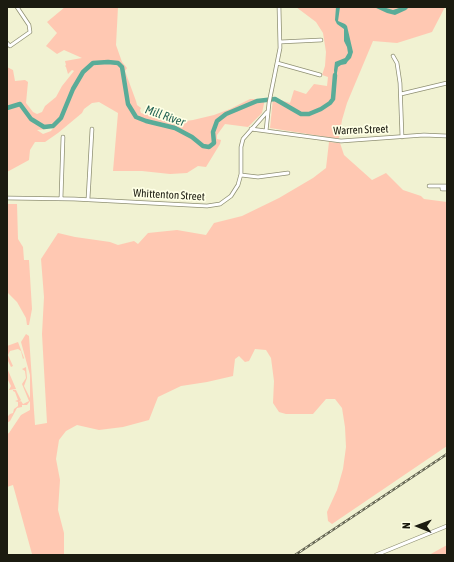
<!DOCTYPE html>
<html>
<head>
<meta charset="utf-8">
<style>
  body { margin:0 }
  #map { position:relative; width:454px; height:562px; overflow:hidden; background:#f1f2d2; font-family:"Asap Condensed",sans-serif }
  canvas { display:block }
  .frame { position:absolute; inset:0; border:8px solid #1b1b10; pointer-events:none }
  .north { position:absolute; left:398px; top:506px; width:40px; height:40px; -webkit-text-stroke:3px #feffe5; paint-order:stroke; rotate:271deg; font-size:11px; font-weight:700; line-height:16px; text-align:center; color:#1b1b10 }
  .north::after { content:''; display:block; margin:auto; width:14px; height:18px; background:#1b1b10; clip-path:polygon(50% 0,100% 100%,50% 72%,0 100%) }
</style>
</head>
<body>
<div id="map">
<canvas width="454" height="562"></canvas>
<div class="frame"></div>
<div class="north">N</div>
</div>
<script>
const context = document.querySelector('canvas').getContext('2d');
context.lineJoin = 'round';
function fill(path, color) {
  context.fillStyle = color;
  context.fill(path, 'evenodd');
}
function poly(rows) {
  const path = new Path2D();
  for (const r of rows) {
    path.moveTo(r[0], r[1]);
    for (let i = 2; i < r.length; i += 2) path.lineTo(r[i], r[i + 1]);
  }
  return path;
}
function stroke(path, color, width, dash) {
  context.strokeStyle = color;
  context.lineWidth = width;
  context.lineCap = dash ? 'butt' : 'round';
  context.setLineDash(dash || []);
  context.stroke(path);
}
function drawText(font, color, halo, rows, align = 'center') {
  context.font = font + ' "Asap Condensed",sans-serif';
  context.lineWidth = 3.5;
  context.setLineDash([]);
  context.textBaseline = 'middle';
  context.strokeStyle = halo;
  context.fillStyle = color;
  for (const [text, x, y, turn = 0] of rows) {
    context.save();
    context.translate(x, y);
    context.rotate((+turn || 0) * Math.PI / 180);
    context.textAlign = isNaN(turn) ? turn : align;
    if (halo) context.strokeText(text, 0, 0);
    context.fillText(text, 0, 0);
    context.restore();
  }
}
fill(poly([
  [65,7,118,7,116,45,122,62,127,68,125,71,136,101,137,105,141,108,140,110,141,113,173,123,193,120,214,115,230,109,250,99,265,99,262,113,248,127,225,124,217,135,217,139,221,140,220,144,206,167,198,166,187,173,170,174,142,171,113,171,118,113,99,102,92,103,84,109,82,113,58,133,45,142,35,142,30,150,29,160,7,172,7,67,13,70,15,81,25,80,28,82,26,103,33,112,37,114,42,112,45,106,56,97,62,86,74,71,72,70,68,74,66,67,65,66,66,65,65,61,82,58,64,50,57,54,46,46,57,33,47,22],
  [57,123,51,131,43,134,37,130,47,129],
  [296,7,445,7,432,32,397,43,373,41,347,103,342,120,339,138,333,138,270,128,273,98,290,103,294,90,306,94,314,84,327,86,328,77,322,75,325,66,326,52,323,33,316,22],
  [329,142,340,143,344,155,372,180,386,173,403,190,421,196,424,199,447,202,447,446,332,524,328,521,327,512,337,490,343,469,346,447,345,427,342,408,335,399,326,399,313,414,286,414,279,412,273,403,274,381,271,358,266,350,255,349,249,361,245,362,239,356,235,359,233,376,207,382,181,386,158,397,149,420,123,427,99,430,77,425,66,431,59,440,56,459,60,480,58,510,64,533,64,555,36,555,32,554,13,485,7,487,7,434,9,433,21,415,30,410,30,401,27,405,22,405,22,407,17,408,10,421,7,423,7,417,10,414,13,413,14,409,18,406,18,402,15,401,18,400,15,392,13,391,13,390,16,390,21,400,19,402,21,401,23,404,29,401,22,384,26,378,25,371,22,369,26,367,27,378,24,386,30,398,30,375,21,342,26,334,29,336,35,425,47,423,42,334,44,297,41,259,58,233,75,237,110,242,118,245,134,241,138,244,148,233,177,230,206,235,214,223,242,216,279,198,313,178,326,168],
  [7,204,17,204,18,239,23,247,24,260,29,260,32,309,29,325,27,325,26,318,17,302,7,292],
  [18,342,24,358,23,359,21,351,18,349,10,351,8,355,13,366,11,367,7,359,7,346],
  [7,368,16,389,9,390,11,386,7,378],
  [447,545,447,555,429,555]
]), '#ffc8b2');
fill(poly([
  [336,7,340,7,338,21,345,24,347,26,353,52,351,58,348,61,346,64,341,65,338,67,335,84,334,70,335,62,345,58,348,53,347,47,344,41,344,29,337,24,335,20],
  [374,7,383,7,393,10,402,7,409,7,406,10,395,15,387,13]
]), '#59ac98');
stroke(poly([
  [7,108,20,104,31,119,44,127,53,126,61,118,73,89,83,72,93,63,108,62,118,63,122,67,128,104,136,117,146,121,175,128,192,137,203,146,209,147,214,143,213,132,217,121,226,114,257,101,275,99,301,114,309,114,321,109,330,103,333,99,335,75]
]), '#59ac98', 4.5);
const street = poly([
  [280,42,321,40],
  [7,43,10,46,30,32,29,25,17,7],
  [393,56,397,63,400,83,402,137],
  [277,63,320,75],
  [401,94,447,83],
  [251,129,341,141,424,135,447,136],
  [266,131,269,103,280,48,279,7],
  [241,175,258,177,288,173],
  [429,186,447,186],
  [442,186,442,189,447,189],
  [7,198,74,199,207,206,220,204,231,196,238,185,241,174,241,147,243,139,267,112],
  [61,198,63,137],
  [88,199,92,129],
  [376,555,447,526]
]);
stroke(street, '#8f9073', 4.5);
stroke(street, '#fff', 3);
const rail = poly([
  [295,555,447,454]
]);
stroke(rail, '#666754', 2.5);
stroke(rail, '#feffe5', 1, [3]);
drawText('11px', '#1b1b10', '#feffe5', [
  ["Warren Street",361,130,-2],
  ["Whittenton Street",169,195,3]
]);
drawText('italic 12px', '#206153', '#feffe5', [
  ["Mill River",165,116,19]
]);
</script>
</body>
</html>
